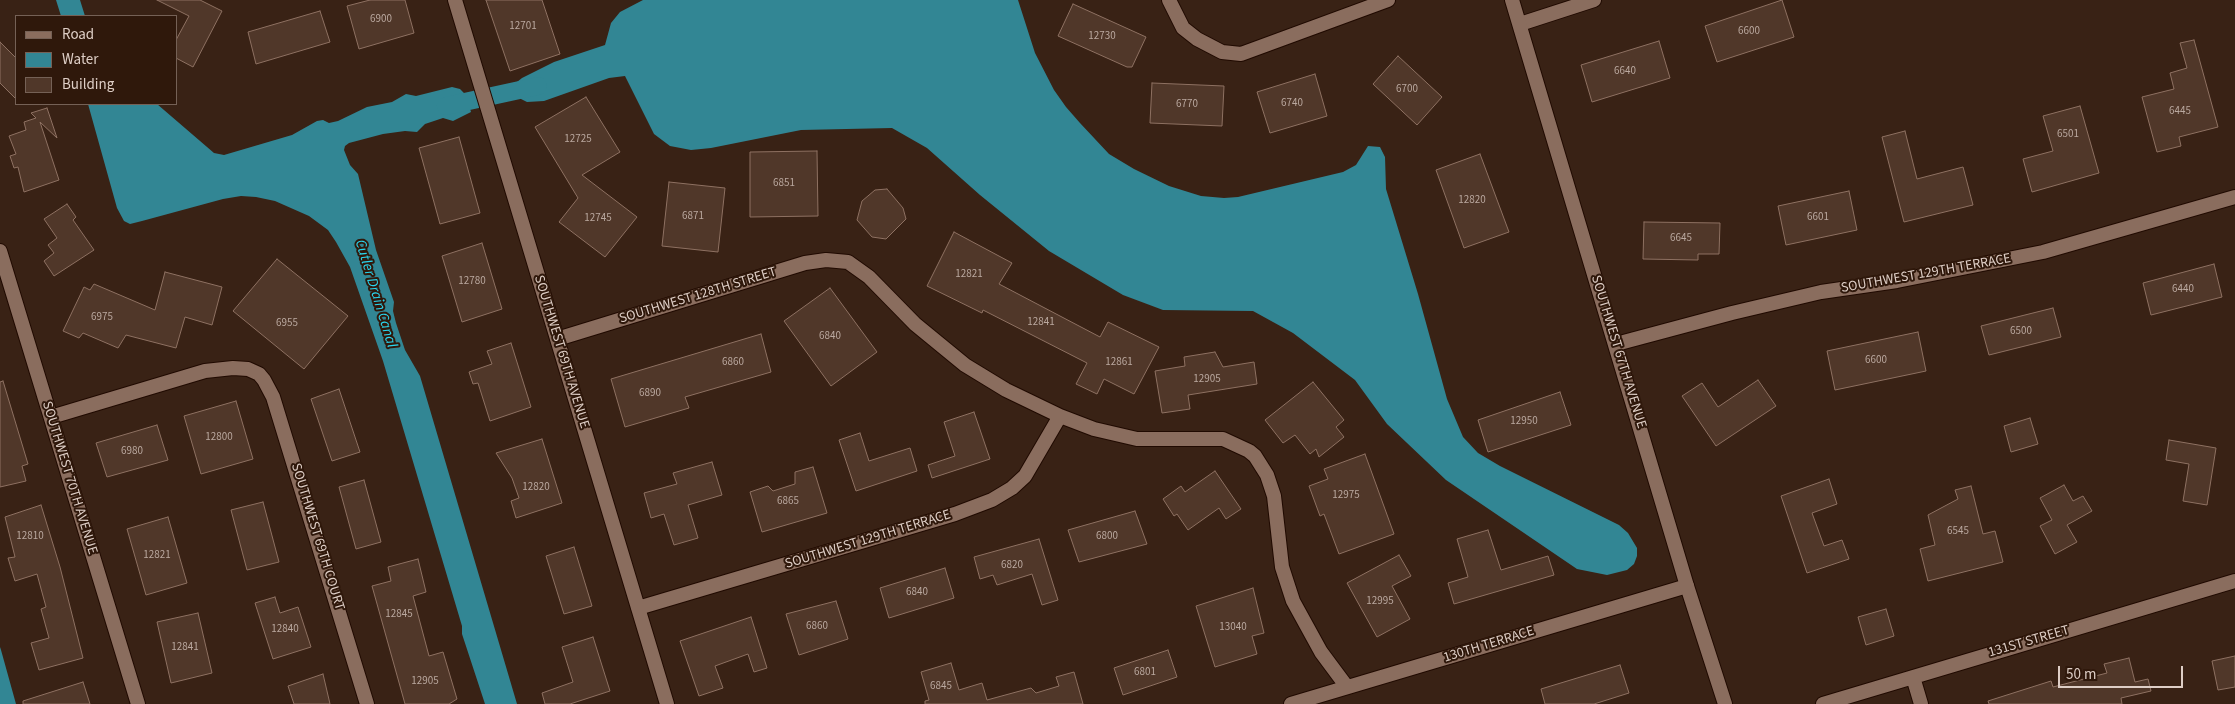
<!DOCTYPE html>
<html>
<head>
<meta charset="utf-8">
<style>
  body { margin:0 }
  #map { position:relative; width:2235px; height:704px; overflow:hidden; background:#392215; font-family:"Source Sans 3",sans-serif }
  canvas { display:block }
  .legend { position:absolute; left:15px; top:15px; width:162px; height:90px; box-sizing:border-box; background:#2f180b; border:1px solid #756156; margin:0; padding:6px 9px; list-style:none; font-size:15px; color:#decec6 }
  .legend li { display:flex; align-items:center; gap:10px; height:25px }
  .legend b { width:25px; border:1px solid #756156 }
  .scale { position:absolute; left:2058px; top:666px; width:125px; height:22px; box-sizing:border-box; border:2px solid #decec6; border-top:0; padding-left:6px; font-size:15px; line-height:18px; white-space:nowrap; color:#decec6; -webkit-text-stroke:4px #2f180b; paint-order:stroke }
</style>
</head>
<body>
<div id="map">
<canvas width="2235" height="704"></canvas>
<ul class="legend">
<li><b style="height:6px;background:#8a6d5e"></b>Road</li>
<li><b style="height:14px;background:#328694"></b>Water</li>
<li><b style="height:14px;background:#503729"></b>Building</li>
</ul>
<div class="scale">50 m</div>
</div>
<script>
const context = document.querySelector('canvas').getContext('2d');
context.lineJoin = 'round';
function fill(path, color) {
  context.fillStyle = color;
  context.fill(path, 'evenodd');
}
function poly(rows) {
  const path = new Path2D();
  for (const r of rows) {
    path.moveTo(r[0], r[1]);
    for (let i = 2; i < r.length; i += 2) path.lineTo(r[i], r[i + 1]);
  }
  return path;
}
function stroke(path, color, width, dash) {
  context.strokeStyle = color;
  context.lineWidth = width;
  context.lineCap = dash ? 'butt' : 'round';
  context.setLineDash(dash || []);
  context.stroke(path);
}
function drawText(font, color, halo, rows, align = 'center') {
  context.font = font + ' "Source Sans 3",sans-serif';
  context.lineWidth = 4;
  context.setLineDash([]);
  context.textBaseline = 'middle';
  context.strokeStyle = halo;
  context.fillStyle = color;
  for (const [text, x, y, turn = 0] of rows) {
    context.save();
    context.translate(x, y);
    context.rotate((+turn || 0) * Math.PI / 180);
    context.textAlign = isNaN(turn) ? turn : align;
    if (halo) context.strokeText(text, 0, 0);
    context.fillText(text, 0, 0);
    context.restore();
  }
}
fill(poly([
  [56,0,80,0,85,16,61,16],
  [643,0,1018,0,1035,53,1054,90,1066,107,1080,123,1109,154,1134,169,1169,186,1201,196,1224,198,1238,197,1343,172,1356,165,1368,146,1380,147,1385,157,1386,189,1418,294,1447,399,1463,437,1478,453,1500,466,1619,525,1628,533,1637,548,1637,556,1634,564,1627,570,1607,575,1577,569,1446,480,1387,424,1355,380,1293,333,1253,311,1163,310,1123,295,1049,251,980,195,927,148,892,128,801,130,711,148,691,150,670,146,654,134,625,76,609,78,544,101,527,102,519,98,514,90,517,82,522,78,554,62,605,45,611,23,620,12],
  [452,87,460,89,466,95,471,112,453,121,443,118,425,124,417,132,405,131,383,134,349,143,345,146,344,150,350,165,358,174,376,250,394,302,393,311,396,323,405,350,420,376,517,704,485,704,462,634,462,626,383,361,350,267,336,242,328,230,309,216,275,201,256,197,241,196,223,199,142,221,130,224,124,221,117,208,88,104,157,104,214,153,224,155,292,135,317,121,323,120,329,123,338,121,367,107,392,102,406,94,416,96],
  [0,647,1,650,16,704,0,704]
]), '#328694');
stroke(poly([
  [446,106,538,86]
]), '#328694', 18);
const building = poly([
  [157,0,200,0,222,11,193,67,176,58,176,40,189,16,157,0],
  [370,0,405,0,414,33,359,49,347,6,370,0],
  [486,0,542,0,560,54,510,71,486,0],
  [1782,0,1794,37,1717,62,1705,26,1782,0],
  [1073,4,1146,37,1132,67,1127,67,1058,36,1073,4],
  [320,11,330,42,256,64,248,32,320,11],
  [2194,40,2218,127,2179,137,2181,146,2157,152,2142,97,2174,89,2170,73,2187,68,2180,43,2194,40],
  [1659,41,1670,78,1592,102,1581,65,1659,41],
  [0,42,16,58,16,99,0,83,0,42],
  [1398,56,1442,97,1417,125,1373,84,1398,56],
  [1315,74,1327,116,1270,133,1257,92,1315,74],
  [1152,83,1224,86,1222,126,1150,123,1152,83],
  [586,97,620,152,582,175,637,217,605,257,559,222,578,198,535,127,586,97],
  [2080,106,2099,173,2032,192,2023,159,2053,151,2043,116,2080,106],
  [47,108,57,138,40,122,59,180,24,192,18,167,14,168,10,156,16,154,9,136,26,130,24,122,36,118,31,113,47,108],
  [1905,131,1917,179,1963,167,1973,205,1904,222,1882,137,1905,131],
  [459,137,480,213,440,224,419,148,459,137],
  [817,151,818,216,750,217,750,152,817,151],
  [1480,154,1509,232,1464,248,1436,170,1480,154],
  [669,182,725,188,718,252,662,246,669,182],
  [887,189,903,208,906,219,886,239,872,237,857,220,862,201,875,190,887,189],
  [1849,191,1857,230,1786,245,1778,206,1849,191],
  [67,204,76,217,73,220,94,250,54,276,44,261,54,253,48,245,57,238,44,219,67,204],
  [1644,222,1720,223,1719,254,1698,254,1698,260,1643,259,1644,222],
  [954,232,1012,263,999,284,1100,337,1108,322,1159,347,1134,394,1104,379,1097,394,1076,384,1087,363,983,310,982,313,927,286,954,232],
  [482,243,502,309,462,322,442,256,482,243],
  [277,259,348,316,304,369,233,311,277,259],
  [2214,264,2222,297,2151,315,2143,283,2214,264],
  [165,272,222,287,212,325,185,317,176,348,126,335,118,348,83,333,79,338,63,331,84,287,90,290,94,284,155,310,165,272],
  [830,288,877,352,831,386,784,321,830,288],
  [2053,308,2061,337,1989,355,1981,326,2053,308],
  [1918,332,1926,371,1835,390,1827,351,1918,332],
  [761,334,771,372,685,397,689,408,625,427,611,379,761,334],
  [511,343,531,407,490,421,478,383,473,384,469,372,492,364,487,351,511,343],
  [1215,352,1223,367,1254,362,1257,384,1188,395,1190,409,1162,413,1155,371,1185,366,1184,357,1215,352],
  [1758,380,1776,406,1716,446,1682,396,1702,383,1718,407,1758,380],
  [3,381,28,464,22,466,26,481,0,487,0,382,3,381],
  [1313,382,1344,420,1336,427,1344,437,1319,457,1316,449,1310,454,1295,435,1283,443,1265,420,1313,382],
  [339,389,360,452,332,461,311,399,339,389],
  [1560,392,1571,425,1488,452,1478,420,1560,392],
  [236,401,253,459,201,474,184,416,236,401],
  [974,412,990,459,932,478,928,465,955,456,944,422,974,412],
  [2030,418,2038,444,2011,452,2004,426,2030,418],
  [157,425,168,460,107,477,96,443,157,425],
  [860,433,869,461,910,448,917,471,856,491,839,440,860,433],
  [542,439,562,503,516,518,511,501,519,498,512,478,496,453,542,439],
  [2169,440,2216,448,2207,505,2183,501,2189,464,2166,460,2169,440],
  [1365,454,1394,534,1339,554,1324,514,1320,516,1309,486,1328,479,1324,469,1365,454],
  [712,462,722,495,688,505,698,538,674,545,664,514,651,518,644,493,677,484,673,473,712,462],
  [813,467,827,513,762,532,750,492,768,486,773,491,795,484,795,472,813,467],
  [1215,471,1241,509,1226,519,1219,508,1188,530,1177,514,1174,516,1163,499,1181,486,1185,492,1215,471],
  [1829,479,1837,504,1812,513,1824,546,1842,540,1849,559,1807,573,1781,496,1829,479],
  [364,480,381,542,356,549,339,487,364,480],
  [2064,485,2073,501,2083,496,2092,511,2067,525,2077,542,2055,554,2040,526,2052,520,2040,498,2064,485],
  [1971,486,1983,534,1995,531,2003,562,1928,581,1920,549,1935,545,1928,515,1958,499,1955,490,1971,486],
  [263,502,279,562,247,570,231,510,263,502],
  [41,505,60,567,83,658,39,670,31,643,49,638,41,609,46,607,37,574,15,581,8,558,15,557,5,517,41,505],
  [1135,511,1147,544,1079,562,1068,530,1135,511],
  [168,517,187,583,146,595,127,529,168,517],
  [1488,530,1501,570,1548,556,1554,575,1454,604,1448,583,1468,577,1457,539,1488,530],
  [1039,539,1058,600,1042,605,1032,574,997,585,993,575,980,579,974,557,1039,539],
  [574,547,592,606,564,614,546,556,574,547],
  [1399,555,1411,576,1392,586,1410,619,1377,637,1347,583,1399,555],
  [418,559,426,592,413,596,429,656,443,652,457,699,449,704,405,704,372,586,391,581,388,567,418,559],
  [945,568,954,598,889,618,880,588,945,568],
  [1253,588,1264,633,1252,636,1257,654,1215,667,1196,606,1253,588],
  [275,597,280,613,298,607,311,647,273,659,255,603,275,597],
  [836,601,848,639,799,655,786,614,836,601],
  [1886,609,1894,636,1866,645,1858,617,1886,609],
  [198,613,212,673,171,683,157,622,198,613],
  [751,617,767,668,754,672,748,654,715,666,723,688,699,696,680,641,751,617],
  [593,637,610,691,570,704,545,704,542,693,573,682,562,647,593,637],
  [1168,650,1177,677,1123,695,1114,668,1168,650],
  [2235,656,2235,687,2218,690,2212,661,2235,656],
  [2129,658,2135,682,2148,679,2151,691,2121,698,2122,704,1989,704,1988,701,2051,681,2053,687,2107,673,2104,664,2129,658],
  [951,663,959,690,982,683,987,700,1031,688,1036,693,1059,686,1056,677,1074,672,1083,704,925,704,925,701,929,700,921,672,951,663],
  [1620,665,1629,693,1594,704,1545,704,1541,689,1620,665],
  [323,674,330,704,294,704,288,686,323,674],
  [83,682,90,704,23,704,23,701,83,682]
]);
fill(building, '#503729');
stroke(building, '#8e7162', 1);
const minor = poly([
  [455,0,667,704],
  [1169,0,1183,28,1197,39,1222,52,1241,54,1388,0],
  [1520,24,1594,0],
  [0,251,138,704],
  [557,339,805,263,826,260,848,262,869,277,915,324,965,365,1006,390,1060,416,1094,429,1137,439,1223,439,1249,451,1255,456,1267,475,1274,496,1282,567,1293,601,1321,652,1347,687],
  [1616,344,1732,313,1821,292,1897,281,2043,252,2235,197],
  [51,417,205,371,233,368,248,369,259,374,264,380,273,397,367,704],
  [638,608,955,514,992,500,1012,488,1025,476,1060,416],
  [1913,677,1921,704],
  [1291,704,1687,586],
  [1823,704,2235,581]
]);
const secondary = poly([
  [1512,0,1687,586,1725,704]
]);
stroke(minor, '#200a01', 16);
stroke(secondary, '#200a01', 16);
stroke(minor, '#8a6d5e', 14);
stroke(secondary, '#8a6d5e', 14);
drawText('11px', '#baa89f', null, [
  ["6900",381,20],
  ["12701",523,27],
  ["6600",1749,32],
  ["12730",1102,37],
  ["6640",1625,72],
  ["6700",1407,90],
  ["6740",1292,104],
  ["6770",1187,105],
  ["6445",2180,112],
  ["6501",2068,135],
  ["12725",578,140],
  ["6851",784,184],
  ["12820",1472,201],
  ["6871",693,217],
  ["6601",1818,218],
  ["12745",598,219],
  ["6645",1681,239],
  ["12821",969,275],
  ["12780",472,282],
  ["6440",2183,290],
  ["6975",102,318],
  ["12841",1041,323],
  ["6955",287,324],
  ["6500",2021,332],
  ["6840",830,337],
  ["6600",1876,361],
  ["6860",733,363],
  ["12861",1119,363],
  ["12905",1207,380],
  ["6890",650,394],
  ["12950",1524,422],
  ["12800",219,438],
  ["6980",132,452],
  ["12820",536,488],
  ["12975",1346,496],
  ["6865",788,502],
  ["6545",1958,532],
  ["12810",30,537],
  ["6800",1107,537],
  ["12821",157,556],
  ["6820",1012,566],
  ["6840",917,593],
  ["12995",1380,602],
  ["12845",399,615],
  ["6860",817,627],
  ["13040",1233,628],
  ["12840",285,630],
  ["12841",185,648],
  ["6801",1145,673],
  ["12905",425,682],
  ["6845",941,687]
]);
drawText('14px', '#decec6', '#2f180b', [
  ["SOUTHWEST 129TH TERRACE",1926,274,-10],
  ["SOUTHWEST 128TH STREET",698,296,-17],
  ["SOUTHWEST 69TH AVENUE",561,352,73],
  ["SOUTHWEST 67TH AVENUE",1618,352,73],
  ["SOUTHWEST 70TH AVENUE",69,478,73],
  ["SOUTHWEST 69TH COURT",317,537,73],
  ["SOUTHWEST 129TH TERRACE",868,540,-17],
  ["131ST STREET",2029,642,-16],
  ["130TH TERRACE",1489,645,-17]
]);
drawText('italic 15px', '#2ad5ee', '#2f180b', [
  ["Cutler Drain Canal",375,294,73]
]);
</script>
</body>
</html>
